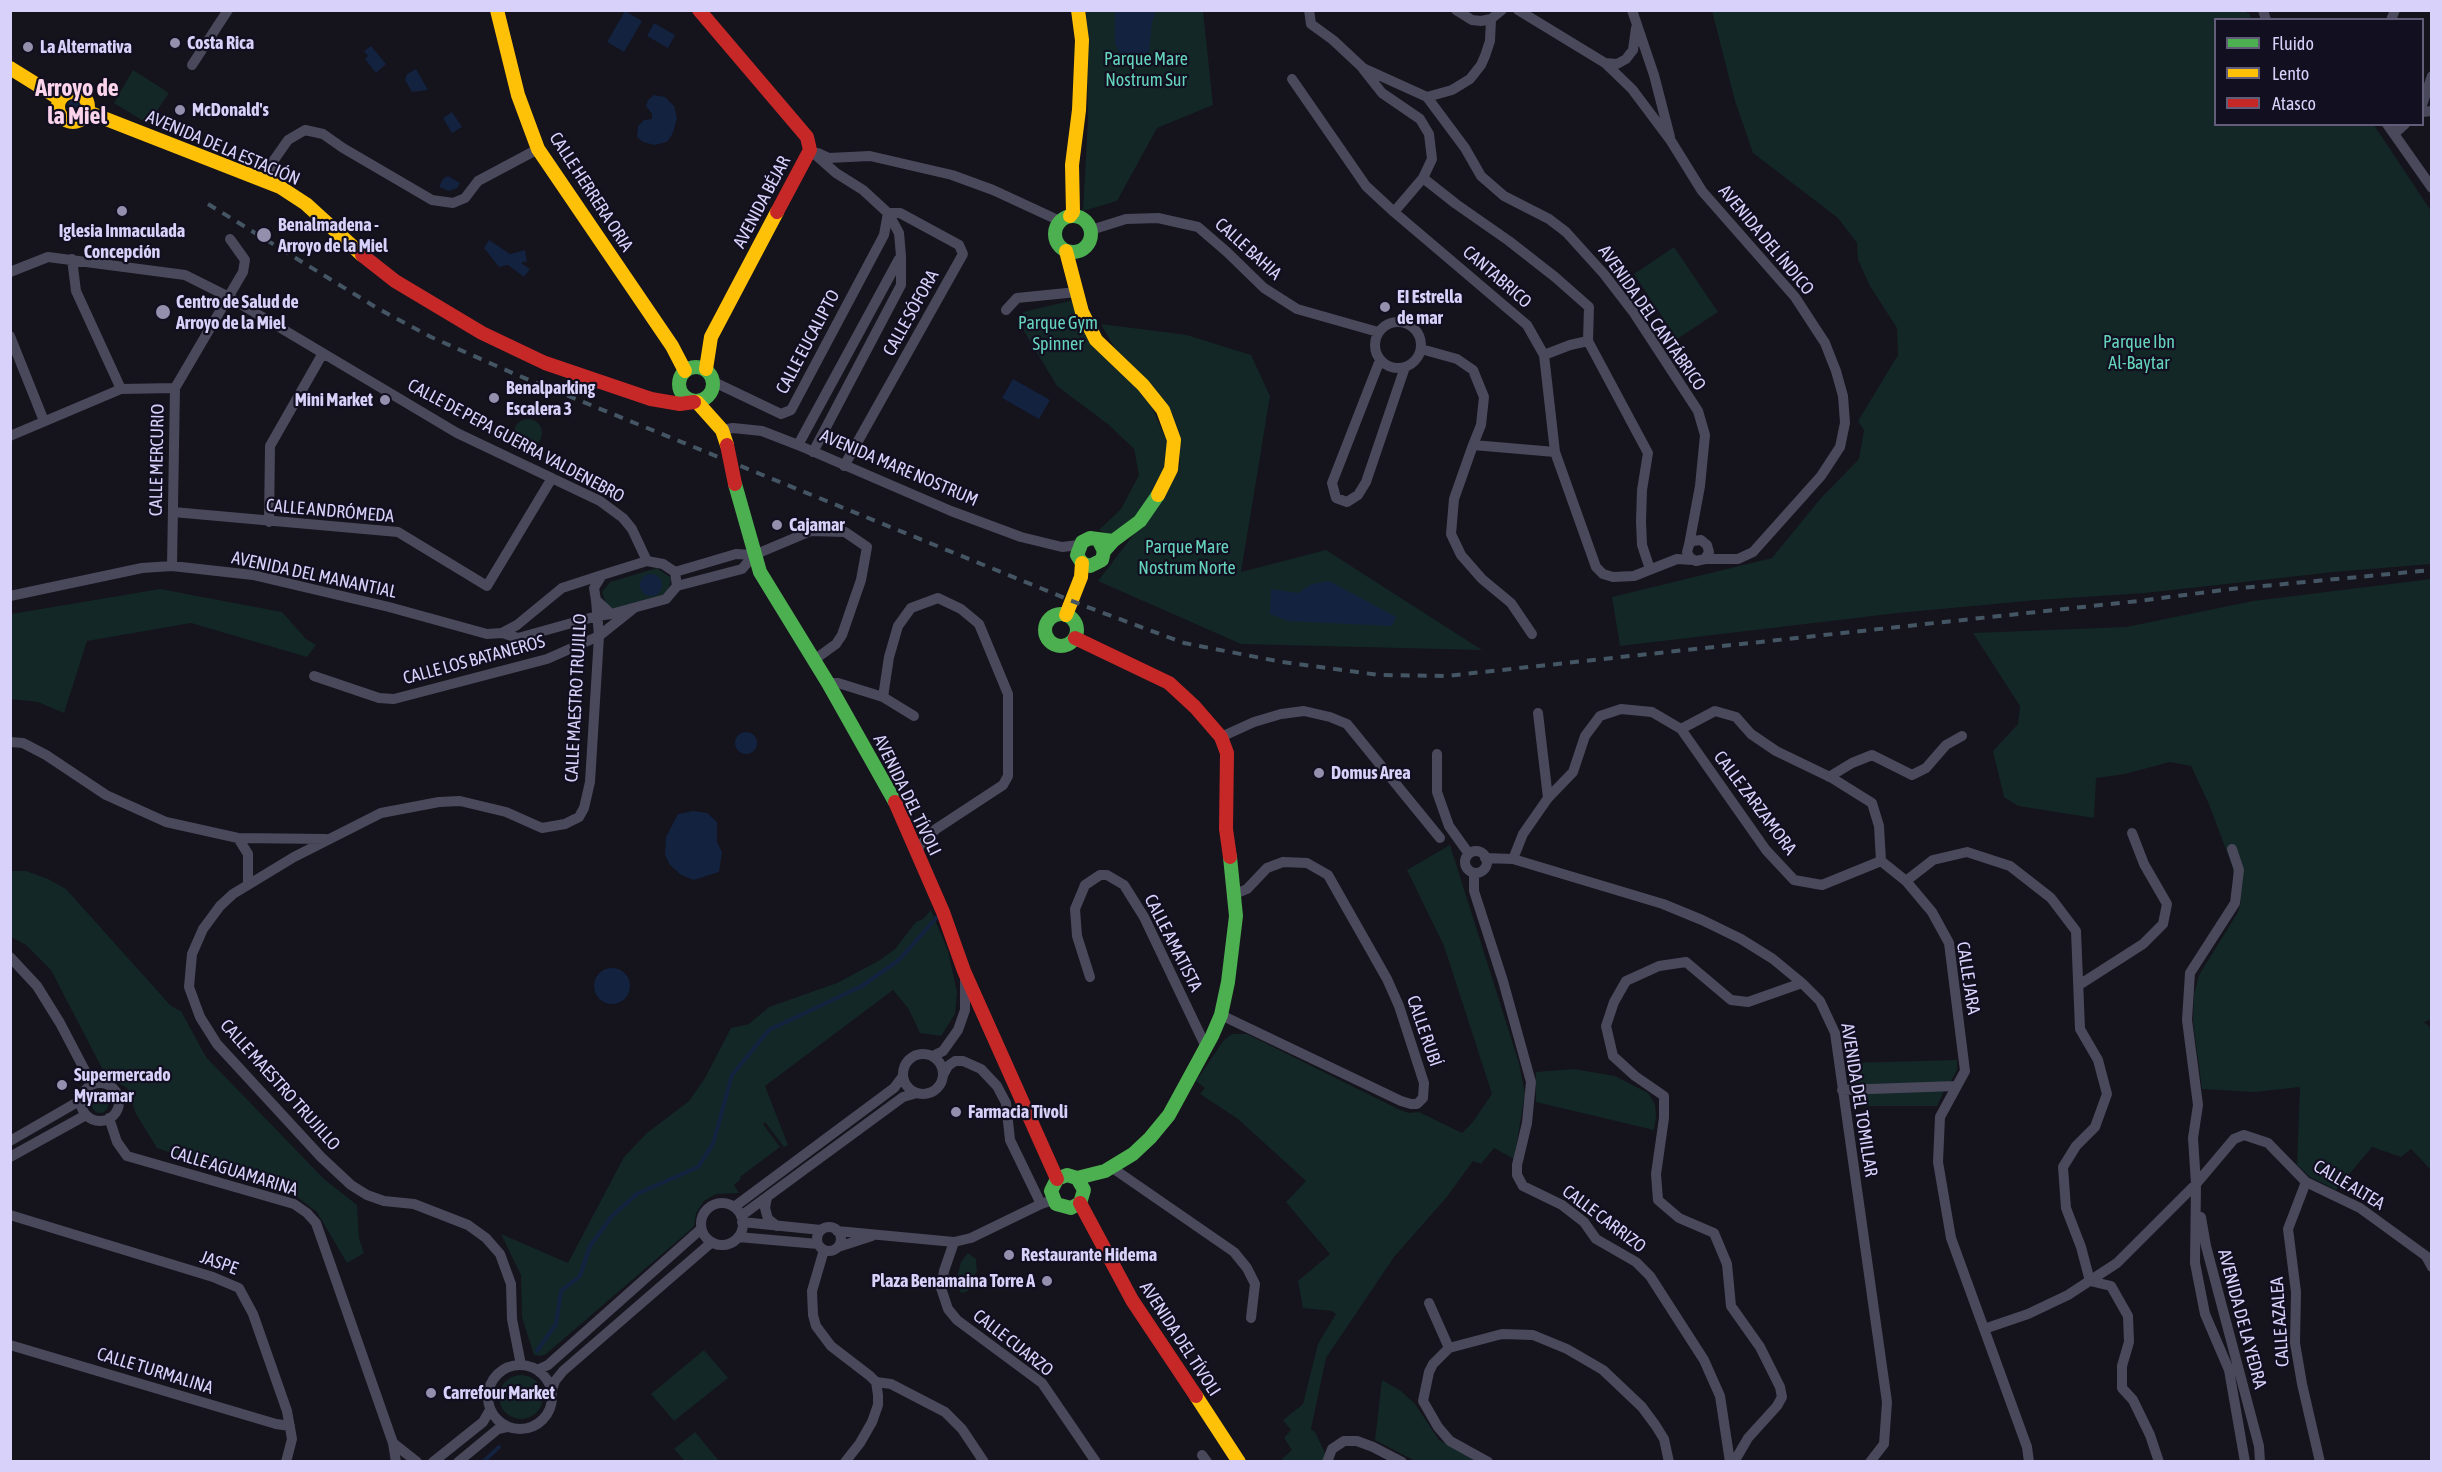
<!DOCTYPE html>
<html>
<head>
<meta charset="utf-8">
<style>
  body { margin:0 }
  #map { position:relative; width:2442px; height:1472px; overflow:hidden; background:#15131c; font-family:"Asap Condensed",sans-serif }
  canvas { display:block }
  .frame { position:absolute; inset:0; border:12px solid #d8d2fb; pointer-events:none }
  .legend { position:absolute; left:2214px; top:18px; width:210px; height:108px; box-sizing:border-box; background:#120f20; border:2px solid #615d78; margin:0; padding:8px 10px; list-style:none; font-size:18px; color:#d8d2fb }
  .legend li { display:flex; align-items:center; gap:12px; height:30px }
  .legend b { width:30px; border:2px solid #615d78 }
</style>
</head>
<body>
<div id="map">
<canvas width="2442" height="1472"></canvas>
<div class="frame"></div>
<ul class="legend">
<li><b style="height:8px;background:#4caf50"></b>Fluido</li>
<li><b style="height:8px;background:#ffc107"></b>Lento</li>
<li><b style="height:8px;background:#c62828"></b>Atasco</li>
</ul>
</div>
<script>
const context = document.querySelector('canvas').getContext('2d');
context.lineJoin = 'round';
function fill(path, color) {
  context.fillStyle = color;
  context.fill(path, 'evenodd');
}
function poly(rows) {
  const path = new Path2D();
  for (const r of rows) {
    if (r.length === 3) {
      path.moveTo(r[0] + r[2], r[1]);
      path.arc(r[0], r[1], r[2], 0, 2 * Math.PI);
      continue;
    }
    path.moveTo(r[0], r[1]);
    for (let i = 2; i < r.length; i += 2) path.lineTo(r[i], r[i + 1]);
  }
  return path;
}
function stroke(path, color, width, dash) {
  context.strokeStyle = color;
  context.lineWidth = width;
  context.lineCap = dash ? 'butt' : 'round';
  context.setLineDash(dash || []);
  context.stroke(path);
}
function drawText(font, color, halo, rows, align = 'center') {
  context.font = font + ' "Asap Condensed",sans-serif';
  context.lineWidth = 4.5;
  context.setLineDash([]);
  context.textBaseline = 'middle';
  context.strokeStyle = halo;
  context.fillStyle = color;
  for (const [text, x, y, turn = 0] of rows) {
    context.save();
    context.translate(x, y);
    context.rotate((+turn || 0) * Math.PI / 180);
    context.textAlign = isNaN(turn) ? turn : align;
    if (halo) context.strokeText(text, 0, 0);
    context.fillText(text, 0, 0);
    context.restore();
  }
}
fill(poly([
  [1086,11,1203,11,1213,105,1157,128,1117,201,1083,211,1088,119],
  [1712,11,2241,10,2250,14,2251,19,2216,20,2216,124,2374,125,2431,211,2431,564,2334,572,2145,593,2037,600,1898,613,1620,646,1612,597,1772,558,1821,498,1859,459,1864,430,1858,421,1898,355,1897,328,1870,286,1858,260,1857,243,1838,218,1753,153,1735,101],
  [133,70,169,93,148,124,114,103],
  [1674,247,1718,312,1677,339,1634,274],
  [1074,300,1148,398,1168,444,1168,469,1136,519,1113,536,1099,530,1121,509,1139,475,1134,449,1109,425,1057,386,1024,331,1023,312],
  [1101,324,1187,335,1251,355,1270,396,1241,572,1326,550,1482,650,1241,644,1098,581,1166,492,1180,464,1179,439,1120,358],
  [528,433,14],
  [657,568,671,578,669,589,663,595,617,609,609,607,606,603,602,592,610,582],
  [2431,579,2432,1019,2424,1022,2432,1029,2431,1170,2411,1149,2401,1157,2372,1147,2336,1190,2310,1177,2297,1165,2300,1087,2255,1092,2202,1089,2193,1022,2194,994,2199,975,2238,912,2241,902,2233,900,2233,868,2208,802,2191,766,2170,762,2125,774,2096,778,2094,818,2018,806,2004,797,1993,751,2018,724,2020,706,1973,633,2126,627,2253,601],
  [160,589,282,612,306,639,316,645,307,657,191,623,87,641,64,713,38,702,11,699,11,614],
  [1450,845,1519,1063,1525,1094,1514,1159,1494,1148,1481,1164,1473,1161,1446,1198,1394,1257,1326,1358,1311,1429,1315,1432,1325,1453,1323,1461,1280,1461,1292,1450,1284,1438,1291,1430,1283,1420,1303,1404,1318,1344,1336,1314,1332,1311,1303,1308,1298,1281,1330,1254,1286,1202,1306,1181,1238,1119,1200,1094,1205,1088,1196,1081,1224,1040,1232,1034,1247,1034,1400,1110,1409,1113,1419,1112,1462,1133,1472,1123,1492,1094,1444,946,1407,870],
  [11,871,26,871,48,879,66,889,171,1006,181,1011,206,1057,324,1179,357,1205,359,1238,364,1253,347,1263,317,1212,297,1197,157,1148,136,1114,127,1088,106,1076,51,970,26,945,11,937],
  [931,910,948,951,957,992,955,1014,941,1036,920,1033,908,1008,893,990,765,1086,788,1145,784,1147,765,1122,763,1124,780,1147,740,1177,741,1179,734,1185,739,1193,716,1194,704,1201,696,1213,694,1226,689,1231,546,1354,540,1356,534,1355,522,1317,521,1275,501,1234,568,1263,624,1157,647,1133,689,1101,705,1078,731,1028,749,1024,769,1007,837,983,880,960,895,949,916,922,923,919],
  [1957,1060,1957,1070,1950,1083,1849,1086,1850,1063],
  [1574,1069,1615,1076,1648,1093,1655,1104,1656,1116,1654,1130,1536,1102,1536,1072],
  [1945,1089,1937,1106,1854,1106,1853,1094],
  [100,1105,8],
  [968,1253,976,1259,977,1272,969,1281,968,1291,961,1293,956,1282,961,1262],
  [704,1350,728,1378,674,1421,651,1394],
  [521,1397,22],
  [1382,1380,1401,1391,1415,1404,1439,1440,1476,1461,1415,1461,1375,1440],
  [695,1432,719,1461,685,1461,674,1449]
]), '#132727');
fill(poly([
  [625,11,642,21,624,52,607,42],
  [1115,11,1156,11,1152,22,1149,51,1127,65,1115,44],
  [654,23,675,35,668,48,647,36],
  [371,46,386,64,376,73,365,59,368,56,364,51],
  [416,69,428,90,412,92,405,80,407,74],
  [654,95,665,97,674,106,677,118,673,133,667,142,654,145,643,142,637,137,638,126,644,120,652,119,652,114,646,106,648,100],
  [76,106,8],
  [452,112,462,127,452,133,443,118],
  [448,176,460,183,457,188,449,191,439,187,443,179],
  [489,240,510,254,525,250,527,261,521,263,530,269,524,277,508,265,499,267,484,248],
  [1013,379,1050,400,1039,419,1002,398],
  [651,585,11],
  [1329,581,1396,617,1392,626,1288,621,1270,614,1271,589,1298,593,1312,584],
  [746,743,11],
  [693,811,707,813,717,822,717,842,722,852,719,872,694,880,681,875,670,865,665,855,666,837,678,814],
  [612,986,18]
]), '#12223f');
stroke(poly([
  [537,1351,556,1324,561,1291,580,1276,590,1246,612,1216,637,1194,698,1167,713,1144,732,1075,769,1030,862,986,899,960,937,917],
  [483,1462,499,1447]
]), '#12223f', 4);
stroke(poly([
  [1309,10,1311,24,1333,40,1363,68,1427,97,1465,148,1481,176,1504,196,1549,219,1566,232,1604,274,1634,313,1698,411,1705,435,1700,486,1689,545],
  [1456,10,1472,20,1481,21,1491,19,1502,10],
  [1518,10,1605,63,1632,89,1671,141,1702,191,1795,297,1825,343,1836,371,1843,396,1845,423,1840,447,1821,476,1753,552,1738,559,1705,559,1696,561,1690,558,1687,552,1689,545,1692,541,1701,540,1707,545,1709,552,1705,559],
  [1632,10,1654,75,1670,137],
  [2263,10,2266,20],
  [2391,20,2395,10],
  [1605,63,1617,64,1626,59,1633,50,1636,28],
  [192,65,228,10],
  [1363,69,1382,93,1420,119,1429,134,1432,159,1423,178,1394,212],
  [1292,79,1366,186,1394,212,1527,325,1544,355,1555,452,1596,567,1603,574,1613,577,1634,576,1677,559,1693,560],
  [1427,97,1452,90,1470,79,1481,65,1485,56,1490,41,1491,19],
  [2422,105,2432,76],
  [2422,112,2432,111],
  [2387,124,2432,188],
  [2394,134,2405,124],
  [810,150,836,173,863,190,888,213,899,233,901,256,901,285,813,452],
  [818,153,829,158,870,156,952,175,993,190,1060,221],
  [1423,178,1456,204,1509,241,1555,277,1589,307,1588,341,1648,453,1642,490,1641,521,1642,545,1650,569],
  [266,182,274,160,288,140,305,130,323,134,343,148,432,200,453,203,465,198,478,181,538,149],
  [1091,230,1126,219,1158,218,1198,227,1227,252,1264,288,1297,309,1378,332],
  [72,259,76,291,121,389,175,388],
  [10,272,48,257,185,275,227,296,457,433,600,501,623,518,632,529,647,561],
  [1006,310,1017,298,1077,292],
  [1398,345,23],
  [10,336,44,421],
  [1421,349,1457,359,1473,370,1484,397,1481,425,1473,445],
  [1544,355,1570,345,1588,341],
  [1380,360,1332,483,1336,498,1347,502,1358,495,1366,482,1405,367],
  [714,382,781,414,791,410,884,235,888,213,900,213,959,245,963,254,844,466],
  [722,430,733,428,762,431,798,445,951,511,1021,537,1062,547,1079,545],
  [10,436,121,389],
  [798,445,899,259],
  [173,512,398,532,487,586,552,478],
  [269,522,270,446,323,353],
  [647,561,663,564,675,572,677,586,666,599,611,614,596,600,594,588,602,575,647,561],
  [172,566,175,388,243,272,245,260,230,239],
  [675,572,736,554,754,555],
  [677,586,742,569,754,555,811,531,845,532,867,547,861,580,842,635,836,644,814,660],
  [10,596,142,568,172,566,253,575,389,607,487,634,502,633,518,638,597,616,611,614],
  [502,633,517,625,562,588,602,575],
  [1532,634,1511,603,1482,579,1461,555,1451,534,1454,499,1473,445,1555,452],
  [314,676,379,698,394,699,547,659,599,636,634,608],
  [828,683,838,683,883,697,889,657,898,626,911,608,938,598,961,609,979,624,1008,694,1008,776,1003,785,936,829,915,851],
  [883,697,914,716],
  [1538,713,1548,798],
  [1681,729,1766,850,1794,880,1822,885,1881,861],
  [1221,737,1254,722,1281,714,1304,711,1330,717,1347,724,1440,838],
  [10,742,23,743,46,755,106,795,166,822,238,838,326,839],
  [1437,754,1437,792,1449,826,1469,854],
  [1829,777,1852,763,1872,755,1912,775,1926,768,1946,745,1962,736],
  [238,838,248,854,248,885],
  [2232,849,2239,870,2235,903,2190,973,2187,1020,2198,1105,2193,1138,2196,1184,2195,1263,2205,1314,2229,1370,2245,1462],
  [1476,862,11],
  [1485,858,1513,859,1663,904,1702,920,1741,939,1773,959,1802,983,1820,1001,1835,1033,1887,1402,1884,1444,1870,1462],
  [1513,859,1523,834,1548,798,1573,772,1585,736,1600,716,1621,709,1652,712,1681,729,1715,711,1736,717,1751,734,1776,751,1832,778,1872,803,1879,826,1881,861,1906,881,1932,912,1949,943,1965,1071,1940,1117,1938,1162,1951,1238,2027,1447,2029,1462],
  [1474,873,1474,891,1503,981,1531,1082,1527,1123,1517,1165,1517,1175,1523,1186,1562,1205,1584,1222,1596,1239,1636,1262,1650,1276,1704,1360,1720,1396,1730,1462],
  [1906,881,1933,860,1967,852,2010,866,2051,898,2076,931,2080,1029,2098,1060,2107,1094,2095,1127,2076,1146,2063,1167,2066,1208,2081,1247,2090,1281,2111,1286,2128,1316,2129,1342,2122,1366,2122,1388,2133,1400,2150,1435,2159,1462],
  [10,957,37,986,60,1023,92,1084],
  [1090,977,1077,936,1075,909,1085,885,1100,875,1107,875,1124,885,1144,917,1206,1047],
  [2079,985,2143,944,2163,924,2167,904,2144,864,2132,833],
  [1221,1015,1401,1101,1411,1104,1417,1104,1423,1098,1424,1083,1399,1006,1387,979,1328,875,1307,863,1283,862,1267,868,1247,889,1235,894],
  [923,1074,20],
  [933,1056,943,1051,958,1030,965,1010,965,980],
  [943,1075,948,1066,955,1061,963,1061,981,1069,997,1086,1006,1103,1010,1140,1041,1204],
  [100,1102,19],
  [1842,1090,1955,1086],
  [109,1118,117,1142,127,1156,294,1204,307,1213,316,1223,393,1443,396,1462],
  [10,1141,81,1100],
  [10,1157,86,1115],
  [1111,1167,1234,1252,1247,1268,1255,1284,1251,1318],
  [2306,1182,2288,1229,2296,1292,2295,1343,2302,1384,2320,1462],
  [767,1197,765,1208,768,1219,777,1226],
  [722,1224,21],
  [734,1207,894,1088,903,1076],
  [10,1215,213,1277,239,1288,253,1314,287,1411,292,1439,286,1462],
  [741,1216,903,1097,917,1093],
  [2201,1217,2206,1246,2259,1446,2260,1462],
  [742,1222,821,1230],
  [829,1239,12],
  [837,1231,954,1242,971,1238,1041,1204,1053,1200],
  [738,1237,818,1244],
  [954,1242,944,1271,941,1288,948,1309,957,1320,1042,1383,1096,1462],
  [838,1247,872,1236],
  [824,1250,812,1291,813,1315,816,1326,831,1346,870,1376,876,1382,878,1395,878,1405,872,1422,860,1443,845,1462],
  [1429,1303,1449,1348],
  [1984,1329,2028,1314,2068,1295,2117,1263,2196,1184,2234,1139,2244,1135,2268,1143,2306,1182,2360,1208,2426,1256,2432,1267],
  [10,1345,276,1424,290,1426],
  [520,1397,32],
  [521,1365,512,1319,511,1284,500,1254,486,1238,468,1225,414,1204,384,1201,367,1195,351,1185,321,1157,217,1044,200,1017,189,987,192,954,203,929,220,906,233,894,294,857,381,813,439,802,460,801,506,812,542,828,565,824,579,817,584,808,590,782,599,636,596,600],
  [537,1370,548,1365,701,1229],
  [876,1382,891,1384,945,1412,962,1429,984,1462],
  [552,1390,555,1381,563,1371,712,1242],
  [393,1443,417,1462],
  [1202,1455,1207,1462],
  [433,1462,483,1422,490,1410],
  [458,1462,498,1429,507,1427],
  [1327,1462,1332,1449,1344,1441,1357,1441,1373,1447,1402,1462],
  [1488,1462,1450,1441,1438,1427,1423,1401,1429,1372,1433,1364,1449,1348,1502,1334,1533,1335,1567,1349,1603,1370,1642,1407,1656,1426,1664,1439,1669,1462],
  [1734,1462,1748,1438,1777,1406,1782,1397,1780,1387,1760,1347,1731,1306,1727,1264,1714,1233,1679,1218,1658,1200,1656,1174,1664,1118,1664,1096,1635,1076,1613,1056,1606,1026,1614,1002,1626,981,1659,966,1686,962,1731,1000,1748,1002,1802,983]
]), '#4a495c', 10);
stroke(poly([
  [1073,234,18],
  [696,384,17],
  [735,484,760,572,828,683,895,802],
  [1099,541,1104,551,1102,560,1090,566,1082,563,1077,555,1082,542,1090,538,1113,541],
  [1104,551,1113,541,1140,521,1158,495],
  [1061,630,16],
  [1077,1178,1084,1190,1080,1203,1071,1208,1056,1204,1051,1191,1057,1179,1067,1175,1077,1178,1105,1171,1133,1154,1150,1138,1169,1115,1212,1036,1221,1015,1228,982,1236,916,1230,857]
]), '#4caf50', 14);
stroke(poly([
  [497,10,518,95,538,149,672,346,685,371],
  [10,68,60,99],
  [73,107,15],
  [88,112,280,187,306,204,362,255],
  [1070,216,1073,212,1072,165,1079,110,1082,40,1078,10],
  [1066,251,1082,312,1096,340,1143,385,1163,410,1174,440,1171,469,1158,495],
  [706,369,711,337,777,212],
  [697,402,722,430,727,445],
  [1066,615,1081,577,1082,563],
  [1196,1396,1239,1462]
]), '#ffc107', 14);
stroke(poly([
  [699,10,807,137,810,150,777,212],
  [362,255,395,281,482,333,545,363,651,399,680,404,694,402],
  [1075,638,1169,683,1195,707,1221,737,1227,753,1226,829,1230,857],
  [895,802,943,912,964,971,1057,1179],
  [1080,1203,1132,1300,1196,1396]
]), '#c62828', 14);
stroke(poly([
  [208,204,377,308,431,337,517,375,1082,605,1184,643,1282,662,1379,675,1446,676,2138,601,2231,589,2432,570]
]), '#445563', 4, [9, 8]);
stroke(poly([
  [727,445,735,484]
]), '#c62828', 14);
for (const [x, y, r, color] of [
  [175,43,6,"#948fad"],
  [28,47,6,"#948fad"],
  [180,110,6,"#948fad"],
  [122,211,6,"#948fad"],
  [264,235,8,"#948fad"],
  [1385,307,6,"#948fad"],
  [163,312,8,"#948fad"],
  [494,398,6,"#948fad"],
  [385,400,6,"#948fad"],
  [777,525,6,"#948fad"],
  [1319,773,6,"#948fad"],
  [62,1085,6,"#948fad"],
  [956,1112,6,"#948fad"],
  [1009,1255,6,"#948fad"],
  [1047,1281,6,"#948fad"],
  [431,1393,6,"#948fad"]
]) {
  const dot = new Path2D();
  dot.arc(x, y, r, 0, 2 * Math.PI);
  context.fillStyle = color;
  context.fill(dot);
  stroke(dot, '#120f20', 2);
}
drawText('bold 18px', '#d8d2fb', '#120f20', [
  ["Costa Rica",187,43],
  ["La Alternativa",40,47],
  ["McDonald's",192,110],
  ["Benalmadena -",278,225],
  ["Arroyo de la Miel",278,246],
  ["Iglesia Inmaculada",122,231,"center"],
  ["Concepción",122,252,"center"],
  ["EI Estrella",1397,297],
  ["de mar",1397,318],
  ["Centro de Salud de",176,302],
  ["Arroyo de la Miel",176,323],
  ["Benalparking",506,388],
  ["Escalera 3",506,409],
  ["Mini Market",373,400,"right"],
  ["Cajamar",789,525],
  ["Domus Area",1331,773],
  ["Supermercado",74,1075],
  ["Myramar",74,1096],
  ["Farmacia Tivoli",968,1112],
  ["Restaurante Hidema",1021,1255],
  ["Plaza Benamaina Torre A",1035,1281,"right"],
  ["Carrefour Market",443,1393]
], 'left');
drawText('18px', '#65d4bb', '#120f20', [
  ["Parque Mare",1146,59],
  ["Nostrum Sur",1146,80],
  ["Parque Gym",1058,323],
  ["Spinner",1058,344],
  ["Parque Ibn",2139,342],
  ["Al-Baytar",2139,363],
  ["Parque Mare",1187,547],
  ["Nostrum Norte",1187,568]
]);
drawText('18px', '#d8d2fb', '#120f20', [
  ["AVENIDA DE LA ESTACIÓN",223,148,23],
  ["CALLE HERRERA ORIA",591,192,57],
  ["AVENIDA BÉJAR",762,202,-62],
  ["AVENIDA DEL ÍNDICO",1766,240,50],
  ["CALLE BAHIA",1248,249,42],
  ["CANTABRICO",1497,277,41],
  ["CALLE SÓFORA",911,313,-61],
  ["AVENIDA DEL CANTÁBRICO",1652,318,55],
  ["CALLE EUCALIPTO",808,342,-62],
  ["CALLE DE PEPA GUERRA VALDENEBRO",516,441,28],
  ["CALLE MERCURIO",157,460,-89],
  ["AVENIDA MARE NOSTRUM",899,468,23],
  ["CALLE ANDRÓMEDA",330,511,5],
  ["AVENIDA DEL MANANTIAL",314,575,12],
  ["CALLE LOS BATANEROS",474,660,-15],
  ["CALLE MAESTRO TRUJILLO",576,698,-87],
  ["AVENIDA DEL TÍVOLI",907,795,64],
  ["CALLE ZARZAMORA",1755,803,53],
  ["CALLE AMATISTA",1173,943,63],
  ["CALLE JARA",1968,978,81],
  ["CALLE RUBÍ",1424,1031,71],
  ["CALLE MAESTRO TRUJILLO",280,1085,48],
  ["AVENIDA DEL TOMILLAR",1859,1100,81],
  ["CALLE AGUAMARINA",234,1171,17],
  ["CALLE ALTEA",2349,1185,31],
  ["CALLE CARRIZO",1604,1219,37],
  ["JASPE",219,1263,20],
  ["AVENIDA DE LA YEDRA",2242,1319,75],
  ["CALLE AZALEA",2280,1322,-94],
  ["AVENIDA DEL TÍVOLI",1180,1339,57],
  ["CALLE CUARZO",1013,1343,38],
  ["CALLE TURMALINA",155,1371,17]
]);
drawText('bold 24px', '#fbd4ec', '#120f20', [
  ["Arroyo de",77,88],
  ["la Miel",77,116]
]);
</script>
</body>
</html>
